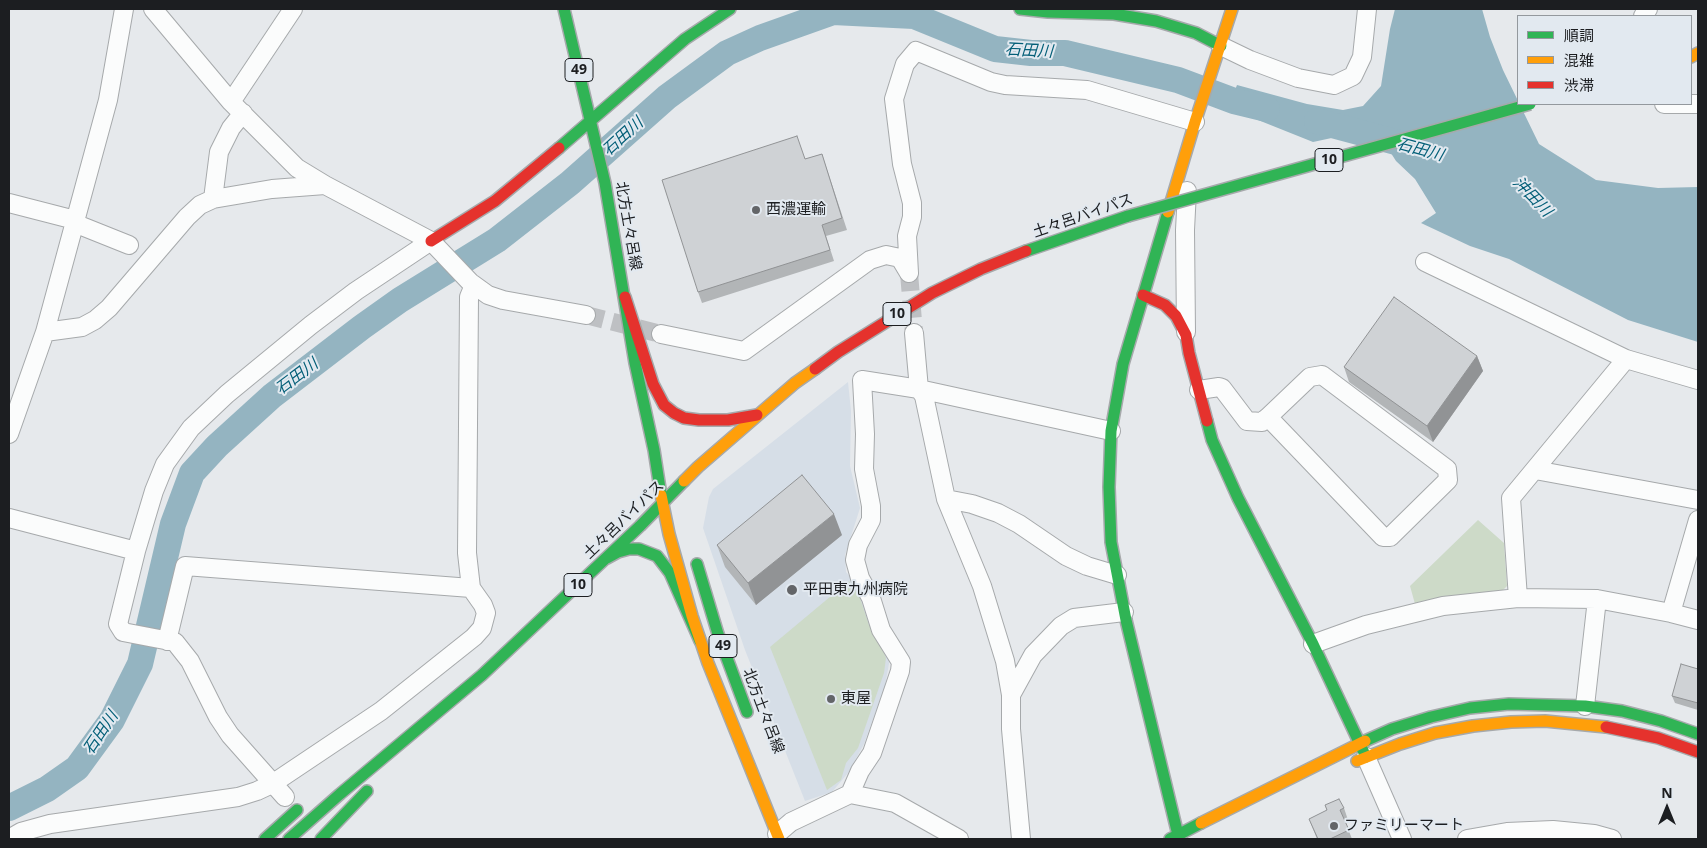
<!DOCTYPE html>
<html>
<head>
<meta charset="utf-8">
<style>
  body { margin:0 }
  #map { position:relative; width:1707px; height:848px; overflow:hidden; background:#e6e9ec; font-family:"Open Sans","Noto Sans JP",sans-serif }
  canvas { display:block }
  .frame { position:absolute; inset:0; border:10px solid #1c1e21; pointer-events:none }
  .legend { position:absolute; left:1517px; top:15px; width:175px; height:90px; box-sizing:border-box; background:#e2e9f0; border:1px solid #93989d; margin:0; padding:6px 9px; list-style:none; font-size:15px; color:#1c1e21 }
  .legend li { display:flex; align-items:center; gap:10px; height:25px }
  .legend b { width:25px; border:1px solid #93989d }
  .north { position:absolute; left:1642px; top:783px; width:50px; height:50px; -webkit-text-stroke:4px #e2e9f0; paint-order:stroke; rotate:0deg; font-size:14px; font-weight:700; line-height:20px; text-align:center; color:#1c1e21 }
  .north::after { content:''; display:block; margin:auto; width:18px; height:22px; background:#1c1e21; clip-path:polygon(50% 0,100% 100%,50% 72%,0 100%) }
</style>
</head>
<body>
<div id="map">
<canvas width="1707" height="848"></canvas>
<div class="frame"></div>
<ul class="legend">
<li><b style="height:6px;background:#30b455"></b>順調</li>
<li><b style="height:6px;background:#ff9f0a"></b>混雑</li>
<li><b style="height:6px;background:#e5322d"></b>渋滞</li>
</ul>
<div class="north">N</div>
</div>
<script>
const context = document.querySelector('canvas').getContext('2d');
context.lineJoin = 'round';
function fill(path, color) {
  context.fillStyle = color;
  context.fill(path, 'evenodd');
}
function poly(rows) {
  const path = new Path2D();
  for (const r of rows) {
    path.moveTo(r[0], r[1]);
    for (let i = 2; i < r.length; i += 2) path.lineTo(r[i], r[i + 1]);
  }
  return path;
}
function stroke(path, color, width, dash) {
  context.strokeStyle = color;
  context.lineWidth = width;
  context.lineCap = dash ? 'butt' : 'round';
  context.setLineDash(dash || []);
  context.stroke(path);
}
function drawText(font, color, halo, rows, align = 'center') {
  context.font = font + ' "Open Sans","Noto Sans JP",sans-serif';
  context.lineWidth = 4;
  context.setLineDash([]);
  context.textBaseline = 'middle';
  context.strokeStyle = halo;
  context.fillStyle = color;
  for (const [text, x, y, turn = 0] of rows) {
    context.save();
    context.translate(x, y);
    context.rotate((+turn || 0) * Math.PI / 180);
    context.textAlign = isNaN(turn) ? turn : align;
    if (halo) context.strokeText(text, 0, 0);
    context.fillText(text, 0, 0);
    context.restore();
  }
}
fill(poly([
  [848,382,851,411,850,466,860,508,845,555,846,572,855,583,890,658,885,686,864,744,848,773,832,792,805,801,745,650,703,528,709,497,713,489]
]), '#d6dee7');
fill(poly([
  [1478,520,1504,543,1507,586,1502,591,1474,594,1415,604,1410,586],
  [849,581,858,592,869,625,881,644,886,658,884,673,858,748,846,763,841,780,827,790,770,647]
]), '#cddac8');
fill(poly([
  [1395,9,1482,9,1490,37,1503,70,1539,144,1596,180,1658,188,1698,187,1698,342,1628,320,1509,259,1470,246,1421,223,1436,213,1415,179,1396,161,1373,125,1366,123,1341,136,1313,142,1228,108,1237,85,1307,104,1343,110,1363,106,1381,86,1390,29]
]), '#94b4c1');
stroke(poly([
  [1317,121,1403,144],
  [9,808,47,789,77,768,112,720,140,664,173,524,192,473,217,446,272,396,362,327,400,300,497,240,570,183,667,97,727,53,760,38,833,12,914,16,995,49,1031,53,1065,53,1178,80,1234,101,1267,109]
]), '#94b4c1', 26);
stroke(poly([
  [909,273,914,333],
  [586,315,661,334]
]), '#bec0c3', 18, [18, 9]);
const street = poly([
  [153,9,231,102,297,168,325,185,431,241,470,282,488,295,503,300,586,315],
  [1643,16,1648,9],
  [1221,46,1250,60,1298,78,1334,85,1353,76,1362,57,1367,9],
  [231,102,293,9],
  [1664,104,1698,104],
  [213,199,219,152,231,128,243,113],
  [9,203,75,220,79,225,129,245],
  [1425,262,1626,359,1698,380],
  [909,273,907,236,912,217,912,203,902,164,894,99,905,64,916,51,991,82,1005,85,1087,90,1195,122],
  [45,332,82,327,95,320,109,308,187,217,200,205,213,199,272,189,325,185],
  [1186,332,1185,230,1187,191],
  [914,333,919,389,924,396,946,499,982,586,1005,661,1011,695,1011,729,1021,839],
  [661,334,744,351,870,260,886,255,900,258,909,273],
  [1199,390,1219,387,1222,388,1247,421,1262,422,1268,417,1383,537,1390,537,1448,480,1447,469,1322,375,1310,377,1268,417],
  [9,434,45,332,108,100,124,9],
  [1535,470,1698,500],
  [946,499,972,504,998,513,1019,524,1066,556,1087,566,1117,575],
  [9,518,136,551],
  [1518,598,1511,498,1626,359],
  [1671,613,1698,520],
  [167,641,185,566,471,588],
  [1313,644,1366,625,1443,606,1518,598,1597,599,1671,613,1698,620],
  [1011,695,1033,655,1061,626,1074,618,1124,612],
  [1585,706,1597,599],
  [1366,757,1402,839],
  [850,794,895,803,959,839],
  [285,797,230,735,218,717,190,661,175,642,123,632,118,624,136,551,154,491,165,464,191,428,227,394,311,325,356,291,431,241],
  [777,834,791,822,850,794,860,771,872,753,900,671,901,662,881,630,871,598,860,578,855,560,858,545,871,520,871,506,864,469,865,434,862,380,919,389,1111,431],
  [9,839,21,832,50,824,238,797,257,791,272,784,381,711,474,637,482,628,486,613,483,605,471,588,467,553,469,297,474,285],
  [1467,839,1507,832,1553,830,1594,834,1612,839]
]);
const fast = poly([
  [564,9,605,183,635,363,654,450,661,495],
  [1020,9,1048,12,1114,14,1156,21,1196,33,1221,46],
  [559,148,685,39,730,9],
  [1168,212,1123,364,1111,431,1109,487,1111,542,1126,620,1178,835,1201,823],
  [1026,251,1128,216],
  [1207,421,1212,440,1238,498,1313,644,1366,757],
  [607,558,618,552,629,549,639,549,657,556,670,573,700,641],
  [697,564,718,634,747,712],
  [1365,741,1392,729,1431,717,1470,708,1509,704,1585,706,1622,711,1661,721,1698,734],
  [265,839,297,810],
  [289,839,340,794,482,675,640,526,684,481],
  [321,839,367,791],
  [1170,839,1178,835,1179,839]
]);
const slow = poly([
  [1691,57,1698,53],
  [1168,212,1195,122,1232,9],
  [684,481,698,467,795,383,815,369],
  [661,495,669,534,692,616,708,663,779,839],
  [1357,761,1400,744,1435,733,1473,726,1511,722,1545,721,1606,727],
  [1201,823,1365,741]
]);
const jam = poly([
  [431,241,495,201,559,148],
  [1143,295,1165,305,1176,316,1186,335,1189,353,1207,421],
  [625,297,653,384,664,405,674,413,684,418,699,420,728,420,757,415],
  [815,369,838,352,932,293,981,269,1026,251],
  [1606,727,1658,738,1698,752]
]);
stroke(street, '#a6a9ab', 20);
stroke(fast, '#a6a9ab', 14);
stroke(slow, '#a6a9ab', 14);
stroke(jam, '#a6a9ab', 14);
stroke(street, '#fbfcfc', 18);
stroke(fast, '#30b455', 11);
stroke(slow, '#ff9f0a', 11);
stroke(jam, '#e5322d', 11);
const fastBridge = poly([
  [1128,216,1530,104]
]);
stroke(fastBridge, '#a6a9ab', 14, []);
stroke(fastBridge, '#30b455', 11);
fill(poly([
  [822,154,847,230,826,236,834,261,702,303,698,292,805,159],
  [1477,356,1483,371,1433,442,1349,382,1344,367],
  [842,535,756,605,725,567,717,545],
  [1698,669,1698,710,1675,703,1672,696],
  [1325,805,1344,808,1348,820,1345,821,1352,839,1317,839,1309,819,1327,811]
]), '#b2b5b7');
fill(poly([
  [1477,356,1483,371,1433,442,1427,426],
  [834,514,842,535,756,605,748,583]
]), '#919395');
const building = poly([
  [797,136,805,159,822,154,842,218,822,225,830,250,698,292,662,180,797,136],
  [1394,297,1477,356,1427,426,1344,367,1394,297],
  [802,475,834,514,748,583,717,545,802,475],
  [1681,664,1698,669,1698,703,1672,696,1681,664],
  [1339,799,1344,808,1340,810,1349,830,1330,839,1318,839,1309,819,1327,810,1325,805,1339,799]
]);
fill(building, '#cfd2d5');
stroke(building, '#919395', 1);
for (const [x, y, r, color] of [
  [756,210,5,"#636568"],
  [792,590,6,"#636568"],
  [831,699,5,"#636568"],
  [1334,826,5,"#636568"]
]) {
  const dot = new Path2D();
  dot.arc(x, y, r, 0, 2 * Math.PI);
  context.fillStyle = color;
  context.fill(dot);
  stroke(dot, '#e2e9f0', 2);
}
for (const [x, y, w] of [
  [579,70,28],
  [1329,160,28],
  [897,314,28],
  [578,585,28],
  [723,646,28]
]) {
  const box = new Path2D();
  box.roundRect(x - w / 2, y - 11.5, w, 23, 4);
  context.fillStyle = '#e2e9f0';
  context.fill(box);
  stroke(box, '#1c1e21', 1);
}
drawText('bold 14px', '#1c1e21', null, [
  ["49",579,70],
  ["10",1329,160],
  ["10",897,314],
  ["10",578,585],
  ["49",723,646]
]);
drawText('15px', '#1c1e21', '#e2e9f0', [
  ["西濃運輸",766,210],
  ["平田東九州病院",803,590],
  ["東屋",841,699],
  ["ファミリーマート",1344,826]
], 'left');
drawText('15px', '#1c1e21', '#e2e9f0', [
  ["土々呂バイパス",1083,216,-19],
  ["北方土々呂線",628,226,80],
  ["土々呂バイパス",624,520,-44],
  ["北方土々呂線",763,711,69]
]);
drawText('italic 16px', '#045f78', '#e2e9f0', [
  ["石田川",1029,51,3],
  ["石田川",623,137,-42],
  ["石田川",1420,150,15],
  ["沖田川",1532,197,46],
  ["石田川",297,377,-37],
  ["石田川",101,733,-56]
]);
</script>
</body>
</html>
